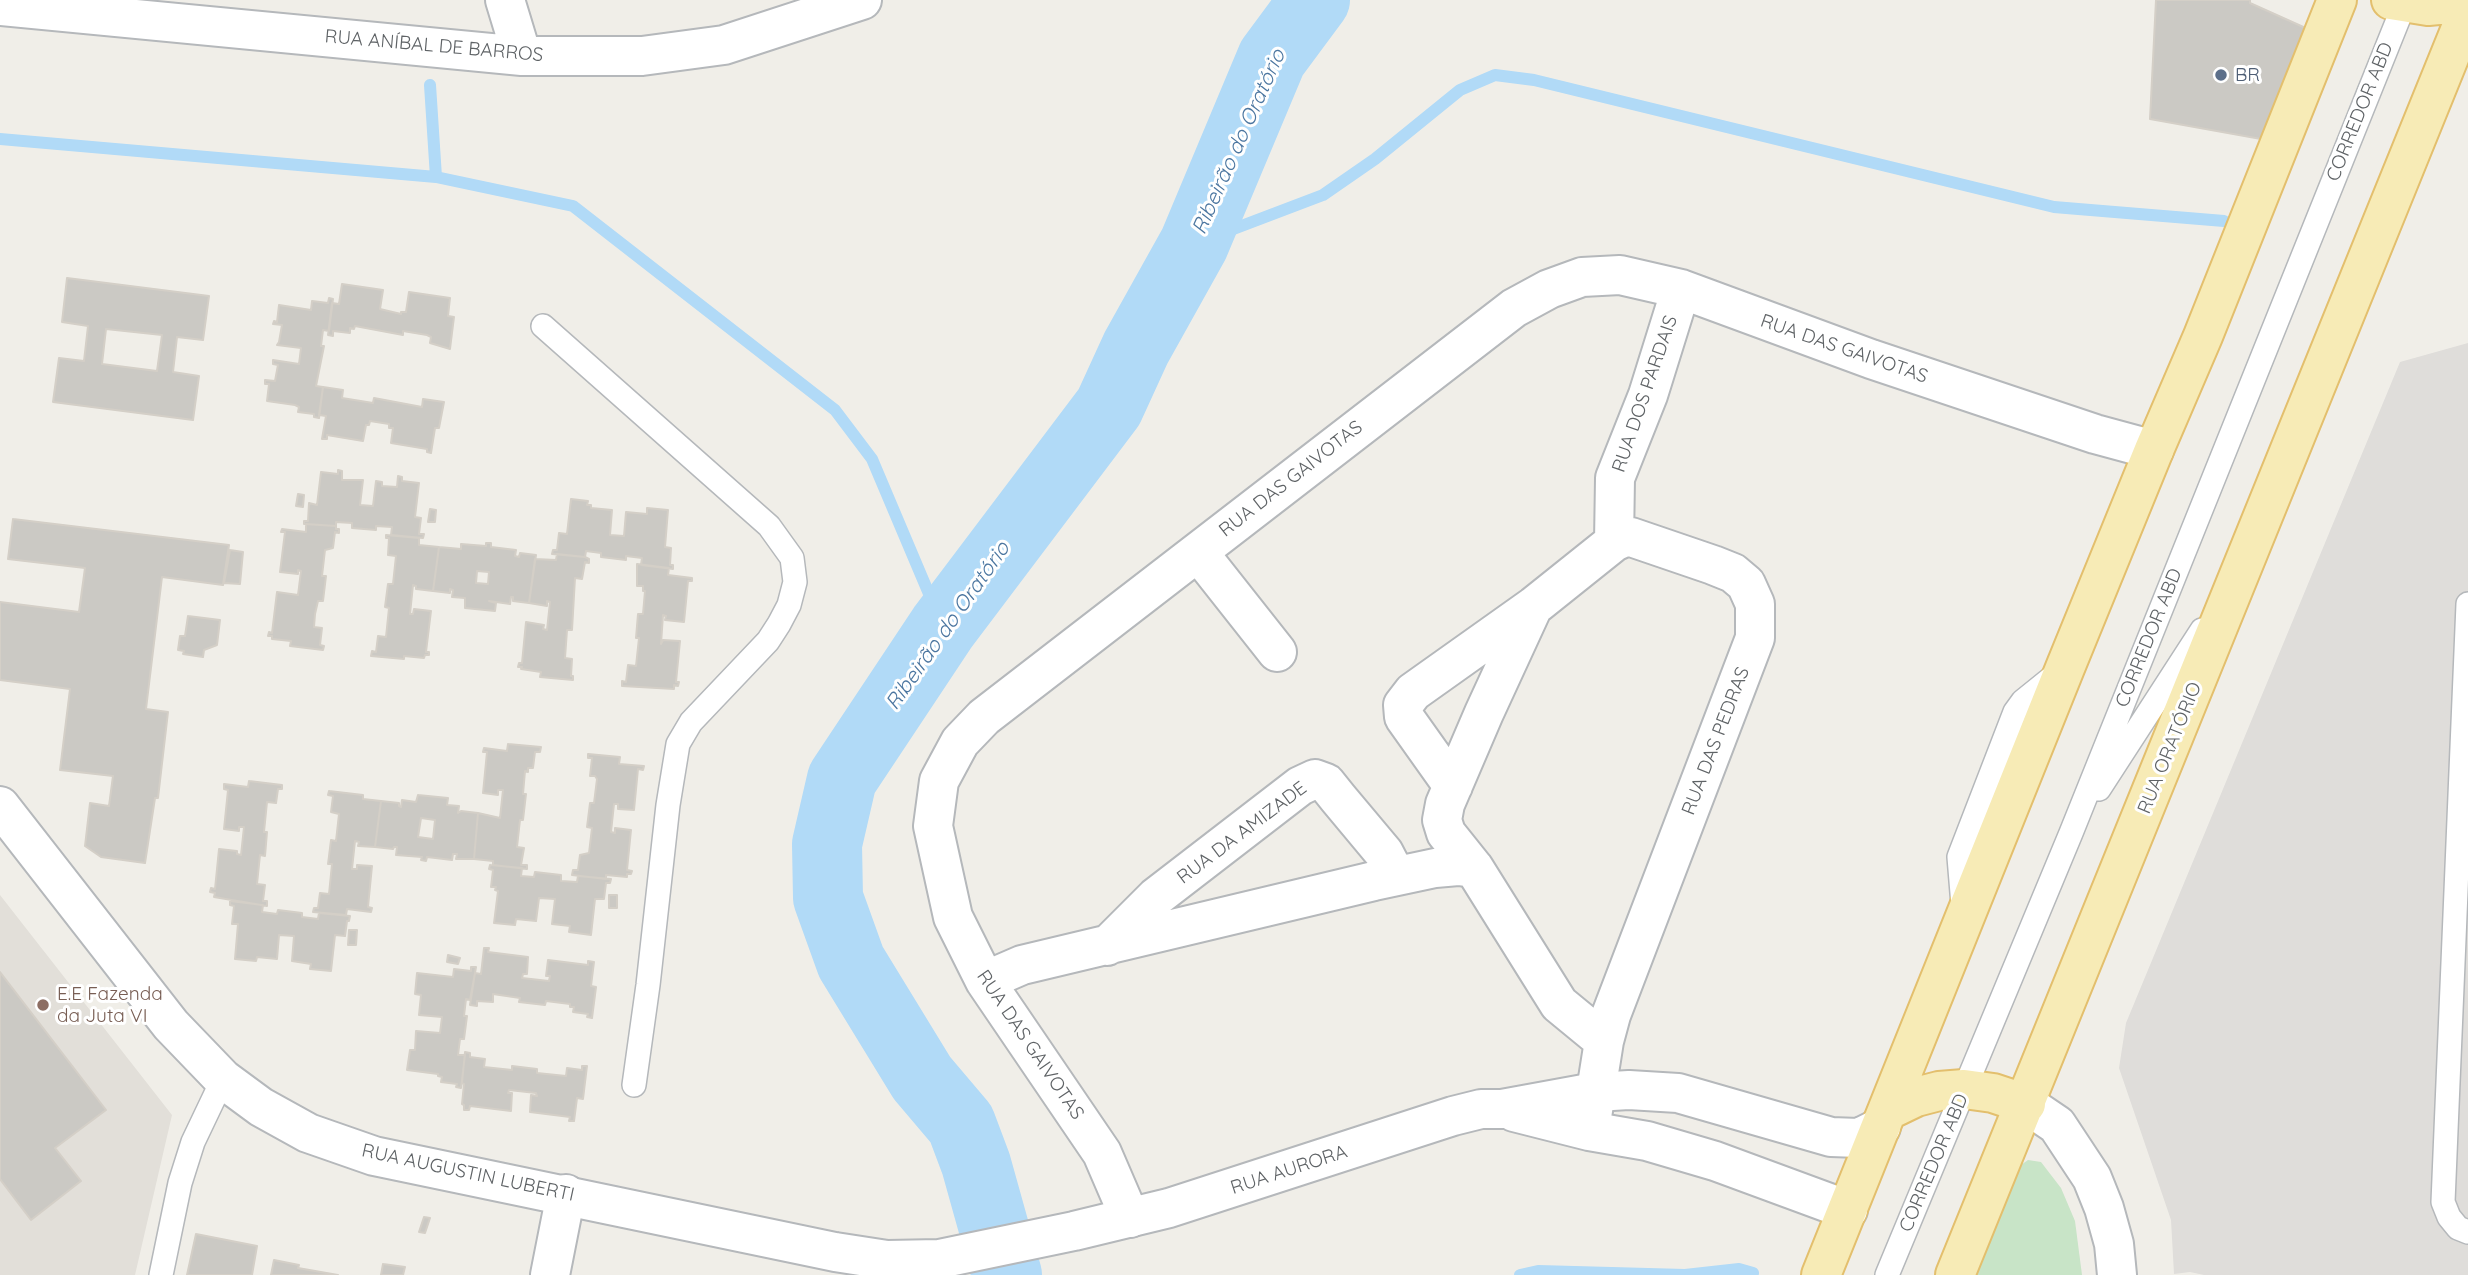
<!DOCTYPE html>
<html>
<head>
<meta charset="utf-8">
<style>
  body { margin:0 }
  canvas { display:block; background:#f0eee8 }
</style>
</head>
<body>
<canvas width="2468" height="1275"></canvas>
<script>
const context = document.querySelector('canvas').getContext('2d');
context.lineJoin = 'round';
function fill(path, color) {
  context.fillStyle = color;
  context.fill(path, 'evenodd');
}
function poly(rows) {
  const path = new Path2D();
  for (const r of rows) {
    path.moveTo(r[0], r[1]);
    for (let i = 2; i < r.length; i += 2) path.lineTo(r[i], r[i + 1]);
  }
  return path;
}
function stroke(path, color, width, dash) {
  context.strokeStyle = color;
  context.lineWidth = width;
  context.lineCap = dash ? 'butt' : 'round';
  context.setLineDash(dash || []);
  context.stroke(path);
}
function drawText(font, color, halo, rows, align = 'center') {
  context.font = font + ' Quicksand,sans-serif';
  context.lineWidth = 6;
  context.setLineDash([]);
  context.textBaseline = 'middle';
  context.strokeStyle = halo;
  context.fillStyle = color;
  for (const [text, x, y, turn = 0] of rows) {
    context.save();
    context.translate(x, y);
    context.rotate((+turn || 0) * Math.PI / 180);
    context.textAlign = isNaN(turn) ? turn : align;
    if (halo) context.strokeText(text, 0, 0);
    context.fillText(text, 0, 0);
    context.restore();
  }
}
fill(poly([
  [2468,343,2468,1275,2204,1275,2190,1272,2174,1274,2171,1220,2119,1068,2126,1023,2400,362]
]), '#dfddda');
fill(poly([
  [0,895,172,1115,135,1275,0,1275]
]), '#e2dfd9');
fill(poly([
  [2028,1160,2041,1162,2061,1188,2075,1221,2082,1275,1976,1275,2021,1165]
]), '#c8e4c7');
stroke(poly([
  [430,85,436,177],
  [0,139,436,177,573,206,835,410,872,459,943,627],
  [1194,244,1323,195,1375,159,1460,90,1495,75,1534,80,2054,207,2224,221],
  [1520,1275,1538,1271,1685,1275,1739,1269,1753,1273]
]), '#b1daf7', 12);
stroke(poly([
  [1007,1275,976,1164,961,1124,922,1078,851,962,828,898,827,844,842,779,943,627,1109,407,1136,348,1194,244,1272,58,1315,0]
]), '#b1daf7', 70);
const building = poly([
  [2156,0,2250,0,2250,3,2310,30,2261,139,2150,119,2156,0],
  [67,278,209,296,203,340,177,337,173,372,199,376,193,420,53,402,59,358,84,361,88,326,62,322,67,278],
  [106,329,162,335,157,371,102,364,106,329],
  [342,284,383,290,380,309,401,314,401,312,406,312,409,292,450,298,448,316,454,317,450,349,430,343,431,337,427,335,403,331,403,335,355,326,354,329,350,328,350,333,333,331,333,336,328,335,332,303,339,304,342,284],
  [329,298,333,299,329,331,323,330,321,346,324,346,316,386,323,387,319,418,314,417,314,414,298,412,299,407,295,405,267,401,269,384,265,384,265,380,275,381,278,365,273,364,273,360,299,364,301,348,277,345,279,342,282,325,273,324,274,321,277,322,279,305,311,310,312,301,328,303,329,298],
  [323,387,343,390,342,398,373,403,374,398,422,407,423,399,444,402,439,428,435,428,431,453,427,452,427,449,391,443,393,428,389,428,389,424,370,421,369,425,366,425,363,441,327,435,327,439,322,439,326,416,319,415,323,387],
  [338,470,342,471,342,480,363,480,360,505,373,506,376,481,382,482,382,486,397,487,398,476,402,477,402,481,419,483,415,517,421,518,419,534,424,534,423,538,391,535,392,527,376,526,376,530,352,528,352,523,336,522,336,526,304,524,304,521,308,521,309,503,317,505,321,472,338,474,338,470],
  [298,494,304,495,303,507,296,506,298,494],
  [571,499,588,501,587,505,591,505,591,508,612,510,610,535,624,536,626,512,647,514,647,508,668,510,665,547,671,548,670,565,673,565,673,569,641,565,642,558,626,556,626,560,601,557,601,553,586,551,585,557,552,554,553,550,557,550,559,533,567,534,571,499],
  [430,509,436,510,435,522,428,522,430,509],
  [13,519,229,545,223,585,162,577,146,709,168,712,158,798,155,798,145,863,101,857,85,846,90,803,109,806,113,776,60,770,70,689,0,680,0,602,79,612,85,568,8,559,13,519],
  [306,524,336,526,336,529,339,529,339,533,335,532,333,548,325,550,322,576,326,576,323,601,318,601,315,614,314,627,322,628,320,645,324,646,323,650,290,646,291,641,272,639,272,636,268,636,269,632,272,633,277,592,298,595,301,571,298,570,298,574,280,572,285,532,281,532,282,529,306,532,306,524],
  [386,535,419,538,419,545,439,547,433,591,416,589,416,586,413,585,410,614,413,614,414,609,431,611,426,652,429,652,429,655,425,655,424,658,404,656,404,659,371,656,372,651,376,652,378,636,386,637,389,608,385,607,388,584,393,584,396,556,388,555,389,538,386,538,386,535],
  [486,543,491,543,491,547,516,550,515,556,519,557,520,553,536,555,529,603,513,601,513,597,511,597,510,604,489,601,496,603,495,611,465,608,465,598,452,597,453,590,450,589,450,593,433,591,439,547,461,549,461,544,486,546,486,543],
  [477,571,489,572,488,584,476,583,477,571],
  [230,550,243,552,240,584,224,583,230,550],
  [557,554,585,557,589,559,589,563,585,562,582,579,575,578,572,630,567,630,565,658,572,659,571,676,573,676,573,680,540,677,541,672,521,669,522,667,518,667,519,663,522,663,526,622,544,625,543,629,547,630,550,602,547,601,547,606,529,603,535,559,556,560,557,554],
  [637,564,669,568,668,575,692,578,692,581,688,581,684,622,665,620,666,616,663,615,661,644,663,640,680,641,676,682,679,682,678,686,674,685,674,689,622,686,622,681,626,682,628,665,636,666,639,638,636,638,638,614,643,614,645,591,643,591,643,586,637,586,637,564],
  [188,616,220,620,217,645,204,650,203,657,183,654,184,651,178,650,180,636,185,636,188,616],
  [508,744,541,747,540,752,535,752,533,768,528,768,528,772,525,771,523,794,526,794,523,820,520,820,517,847,524,848,521,865,527,865,527,869,493,865,493,861,474,859,478,813,500,818,503,790,498,790,498,795,483,793,487,752,483,752,484,748,507,751,508,744],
  [588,754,620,757,619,764,644,766,643,770,638,769,634,810,618,809,618,804,614,804,611,832,615,833,615,828,631,830,627,870,632,871,631,874,627,874,627,877,606,875,606,879,572,875,573,870,578,870,580,855,589,853,592,828,587,827,590,803,594,803,597,779,595,776,590,776,592,758,588,758,588,754],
  [249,781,282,785,282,789,278,789,276,803,267,802,264,832,267,832,265,856,260,855,257,884,265,885,263,901,267,901,267,906,214,897,215,893,210,892,211,888,215,889,219,849,237,851,237,854,241,855,244,827,239,827,239,831,224,829,228,790,224,789,224,784,248,787,249,781],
  [329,791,363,795,363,799,381,801,375,847,358,846,359,842,355,841,352,869,357,869,357,865,372,866,368,907,372,908,371,912,347,909,346,915,313,912,314,908,318,908,320,893,329,894,332,864,328,864,331,840,336,841,339,814,331,812,333,796,328,795,329,791],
  [418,795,448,798,447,805,459,806,458,813,461,811,478,813,474,859,456,859,457,854,453,854,452,860,427,857,426,861,421,860,422,857,396,855,397,847,394,847,393,849,375,847,381,801,399,803,399,806,401,807,402,800,416,802,418,795],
  [421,818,435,820,433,839,418,837,421,818],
  [490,865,522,868,521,876,534,877,535,872,561,875,561,881,577,882,578,876,611,879,610,883,606,883,604,899,595,899,591,935,569,932,570,926,552,924,555,899,539,898,536,921,516,919,515,925,494,923,498,891,495,890,496,887,491,887,493,870,489,869,490,865],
  [609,895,617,895,617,908,609,908,609,895],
  [230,901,263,905,262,912,277,914,278,910,302,913,302,917,318,919,319,913,350,916,349,921,347,921,345,936,335,935,331,971,310,969,311,964,292,961,294,936,279,935,277,959,257,957,256,961,235,959,238,924,232,924,234,906,230,905,230,901],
  [349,930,357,930,356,945,348,945,349,930],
  [484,948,489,948,488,952,528,957,527,974,523,974,522,978,549,981,550,976,546,976,548,960,588,965,588,961,594,962,591,986,596,987,592,1018,587,1017,588,1014,573,1012,574,1007,570,1007,570,1004,546,1001,545,1005,519,1002,520,998,493,994,493,1002,477,1001,477,1006,470,1005,475,973,481,974,484,948],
  [448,955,460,958,458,964,447,962,448,955],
  [471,967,476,967,475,973,470,1000,466,999,464,1016,467,1016,464,1039,460,1039,458,1055,465,1055,461,1088,456,1087,457,1084,441,1082,442,1077,438,1076,438,1074,407,1070,410,1050,415,1050,416,1031,440,1033,442,1017,419,1015,421,995,415,994,417,973,453,977,454,969,471,971,471,967],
  [0,972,106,1110,55,1148,81,1181,31,1220,0,1179,0,972],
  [465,1052,470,1053,470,1057,485,1059,484,1067,512,1070,512,1066,537,1069,537,1073,566,1076,567,1068,582,1070,582,1066,587,1066,583,1099,577,1098,574,1121,569,1121,570,1117,530,1112,531,1095,537,1096,536,1093,509,1090,508,1093,512,1093,511,1111,470,1106,469,1110,464,1110,464,1105,462,1104,464,1084,462,1083,465,1052],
  [424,1217,430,1218,425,1233,419,1232,424,1217],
  [196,1234,257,1246,252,1275,187,1275,196,1234],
  [274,1260,299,1265,298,1268,338,1275,271,1275,274,1260],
  [383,1264,405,1267,403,1275,381,1275,383,1264]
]);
fill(building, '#cbc9c4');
stroke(building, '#d4cfc7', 2);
const service = poly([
  [543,326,769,526,792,558,795,582,789,605,779,624,768,641,691,722,678,744,668,805,648,985,634,1085],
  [2468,604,2443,1202,2449,1217,2458,1228,2468,1232],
  [2099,789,2202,630],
  [1963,905,1959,857,2015,712,2023,701,2059,672],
  [161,1275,180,1183,193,1142,223,1079],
  [1887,1275,2071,833,2406,0]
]);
const minor = poly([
  [505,0,522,56],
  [0,6,522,56,642,56,724,45,862,0],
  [1614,542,1615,478,1648,395,1681,289],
  [1198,552,1277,652],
  [1531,611,1484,713,1445,804,1442,820,1446,833,1474,868,1559,1004,1604,1041],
  [1453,786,1404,717,1403,705,1413,692,1534,606,1614,542,1623,538,1631,537,1713,565,1733,573,1746,584,1755,604,1755,638,1611,1015,1604,1041,1591,1123],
  [1107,946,1156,897,1300,786,1315,779,1326,783,1338,798,1384,853,1396,876],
  [985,981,1022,965,1374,881,1435,868,1458,866,1474,868],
  [1130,1218,1102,1153,985,981,953,917,933,826,939,781,960,742,984,717,1514,308,1549,289,1582,277,1620,275,1681,289,1871,359,2095,434,2154,450],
  [550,1275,566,1194]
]);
const tertiary = poly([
  [0,806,171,1025,223,1079,261,1107,308,1133,374,1156,835,1252,887,1260,939,1259,1074,1231,1169,1208,1453,1116,1481,1109,1502,1109,1595,1092,1629,1090,1678,1093,1831,1137,1859,1138,1881,1127],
  [2026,1104,2057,1125,2092,1178,2104,1208,2114,1244,2117,1275],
  [1514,1112,1589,1131,1647,1141,1715,1161,1848,1210]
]);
const primary = poly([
  [2391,0,2428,6,2449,4,2458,0],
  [1887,1111,1916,1097,1939,1091,1964,1089,1993,1093,2026,1104],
  [1821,1275,2065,668,2154,450,2203,336,2337,0],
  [1955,1275,2468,11]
]);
stroke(service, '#b5b8bb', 26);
stroke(minor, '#b5b8bb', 42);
stroke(tertiary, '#b5b8bb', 42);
stroke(primary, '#e3bf6d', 42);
stroke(service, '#fff', 23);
stroke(minor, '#fff', 38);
stroke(tertiary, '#fff', 38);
stroke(primary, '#f7ebb6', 38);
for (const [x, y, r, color] of [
  [2221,75,7,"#5c6f8a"],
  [43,1005,7,"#8d6e63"]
]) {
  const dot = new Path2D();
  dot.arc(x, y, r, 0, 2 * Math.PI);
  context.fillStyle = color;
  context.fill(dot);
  stroke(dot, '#fff', 2.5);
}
drawText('19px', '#5f6366', '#fff', [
  ["RUA ANÍBAL DE BARROS",434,46,5],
  ["CORREDOR ABD",2360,112,-68],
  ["RUA DAS GAIVOTAS",1844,349,19],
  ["RUA DOS PARDAIS",1645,394,-71],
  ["RUA DAS GAIVOTAS",1291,479,-38],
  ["CORREDOR ABD",2149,638,-68],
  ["RUA DAS PEDRAS",1716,741,-69],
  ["RUA ORATÓRIO",2170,748,-68],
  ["RUA DA AMIZADE",1242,833,-37],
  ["RUA DAS GAIVOTAS",1030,1045,56],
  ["CORREDOR ABD",1934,1163,-67],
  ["RUA AURORA",1289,1170,-18],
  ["RUA AUGUSTIN LUBERTI",468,1173,12]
]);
drawText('19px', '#4e5e75', '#fff', [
  ["BR",2235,75]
], 'left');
drawText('19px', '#785e54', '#fff', [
  ["E.E Fazenda",57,994],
  ["da Juta VI",57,1016]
], 'left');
drawText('italic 21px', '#4b76a0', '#fff', [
  ["Ribeirão do Oratório",1239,142,-66],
  ["Ribeirão do Oratório",948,626,-55]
]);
</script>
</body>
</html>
